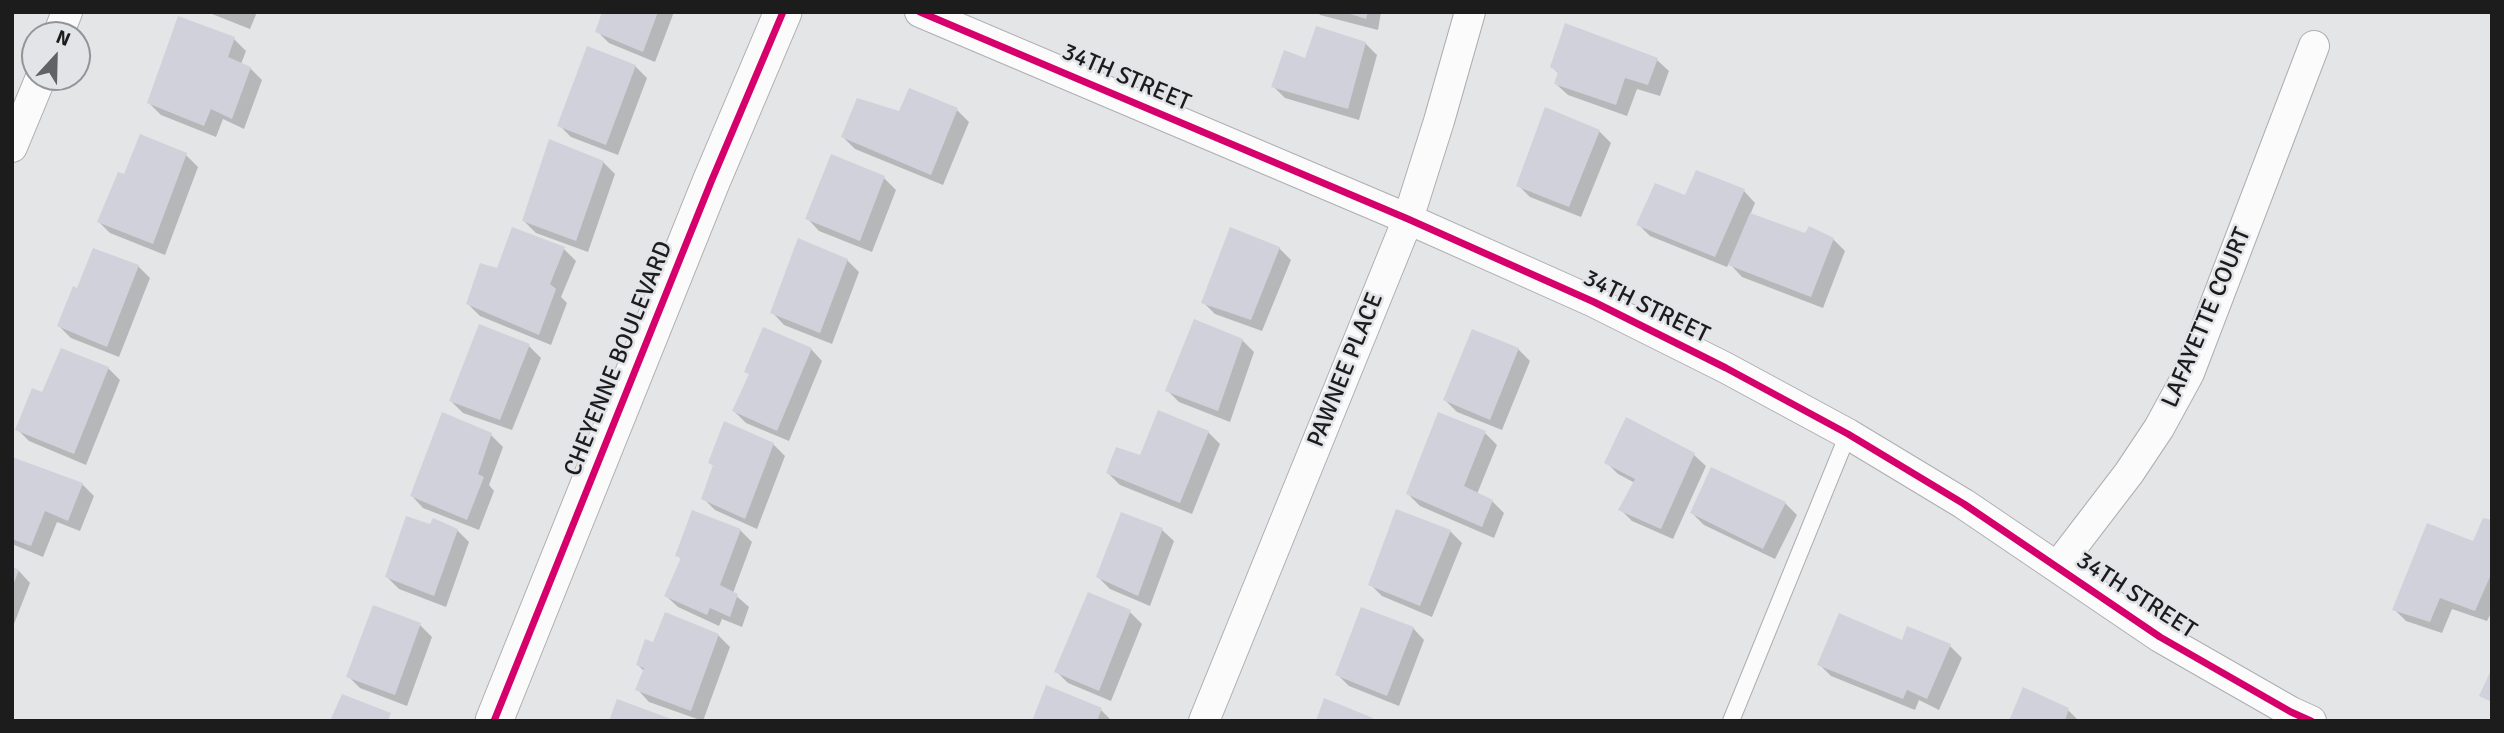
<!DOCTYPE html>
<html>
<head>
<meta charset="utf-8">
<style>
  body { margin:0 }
  #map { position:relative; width:2504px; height:733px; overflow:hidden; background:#e4e5e7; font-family:Signika,sans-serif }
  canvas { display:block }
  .frame { position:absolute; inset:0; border:14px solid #1c1c1d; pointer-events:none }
  .north { position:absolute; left:21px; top:21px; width:70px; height:70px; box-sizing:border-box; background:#e3e4e8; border:2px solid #939497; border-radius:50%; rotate:22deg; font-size:19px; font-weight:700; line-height:28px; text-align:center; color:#1c1c1d }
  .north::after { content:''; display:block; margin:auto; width:24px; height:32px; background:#626264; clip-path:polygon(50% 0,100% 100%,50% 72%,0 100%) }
</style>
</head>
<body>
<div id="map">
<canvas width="2504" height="733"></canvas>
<div class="frame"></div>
<div class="north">N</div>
</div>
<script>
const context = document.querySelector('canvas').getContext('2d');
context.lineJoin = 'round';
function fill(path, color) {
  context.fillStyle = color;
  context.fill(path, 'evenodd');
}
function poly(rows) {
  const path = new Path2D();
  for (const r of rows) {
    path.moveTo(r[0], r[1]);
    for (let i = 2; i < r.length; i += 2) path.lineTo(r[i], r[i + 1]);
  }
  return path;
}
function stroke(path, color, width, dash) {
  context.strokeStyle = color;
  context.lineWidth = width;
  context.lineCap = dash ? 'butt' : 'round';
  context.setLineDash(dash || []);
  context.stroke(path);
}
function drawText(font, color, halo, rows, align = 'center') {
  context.font = font + ' Signika,sans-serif';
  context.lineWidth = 5;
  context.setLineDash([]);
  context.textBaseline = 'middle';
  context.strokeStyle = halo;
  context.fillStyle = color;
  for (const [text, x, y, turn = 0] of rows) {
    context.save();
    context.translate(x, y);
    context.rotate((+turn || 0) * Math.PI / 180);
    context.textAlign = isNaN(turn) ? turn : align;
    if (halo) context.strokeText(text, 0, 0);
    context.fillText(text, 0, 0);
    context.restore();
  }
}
fill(poly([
  [207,12,257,12,250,29],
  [604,12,674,12,655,62,609,43,597,31],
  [1318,12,1381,12,1378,30,1320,15],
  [180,18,234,39,246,51,241,64,250,68,262,80,244,129,223,119,216,137,161,115,149,103],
  [1365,43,1377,55,1359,120,1285,98,1273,86],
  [1657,60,1669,71,1660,96,1637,89,1627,116,1568,95,1556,84,1559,74,1552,67],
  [635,66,647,78,618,155,571,137,559,125],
  [957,110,969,122,943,185,855,149,843,137,900,113],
  [1599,131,1611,143,1581,217,1530,197,1518,185],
  [186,155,198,167,165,255,110,233,99,222,125,176],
  [603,162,615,174,588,252,536,233,524,221],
  [884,178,896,190,872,252,819,231,808,219],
  [1744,191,1755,203,1750,215,1806,235,1833,239,1845,251,1823,308,1742,277,1729,263,1727,267,1650,236,1638,224,1686,197],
  [513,229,564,249,576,261,561,297,567,303,551,345,480,316,468,304,498,270],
  [1279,248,1291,260,1262,331,1215,314,1203,302],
  [847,260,859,272,832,344,784,325,773,313],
  [138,266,150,278,119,357,71,338,59,326,78,290],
  [1242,340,1254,352,1230,422,1179,402,1167,390],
  [529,346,541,358,512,430,463,413,451,401],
  [811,349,822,361,789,441,746,423,734,411,750,375,746,371],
  [1518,349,1530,361,1502,430,1457,412,1445,400],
  [108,368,120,380,86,465,29,441,17,429,43,394],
  [1208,432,1220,444,1192,514,1120,485,1108,473,1141,458],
  [1485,433,1497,445,1477,494,1492,501,1504,513,1494,538,1420,506,1408,494],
  [491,435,503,447,489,485,494,491,479,530,423,508,412,496],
  [773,444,785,456,757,529,715,510,703,498,715,467,710,463],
  [1694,455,1706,466,1673,539,1632,521,1620,509,1635,483,1618,474,1606,462],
  [12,458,82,484,94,496,80,531,57,522,43,557,12,544],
  [1785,503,1797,515,1775,559,1704,525,1692,513],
  [2492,522,2492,611,2487,621,2452,609,2442,633,2406,621,2394,609,2474,543],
  [431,526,457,530,469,542,446,607,399,589,387,577],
  [740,530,752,542,733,593,749,607,742,627,722,619,719,626,678,607,666,596,682,560,677,555],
  [1162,530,1174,541,1150,606,1110,589,1098,577],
  [1450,531,1462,543,1432,617,1382,596,1370,584],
  [12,569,19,571,30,583,12,629],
  [1130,612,1142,624,1111,701,1068,683,1056,671],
  [420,625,432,637,407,706,360,688,348,676],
  [1413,628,1424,640,1399,706,1349,686,1337,674],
  [718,635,730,647,703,721,649,702,638,690,644,671,638,665,653,644],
  [1904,643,1950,646,1962,658,1939,710,1919,700,1915,710,1831,676,1819,664],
  [1047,687,1101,710,1112,721,1033,721],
  [2068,710,2079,721,2011,721]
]), '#0003');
fill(poly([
  [602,12,658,12,643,52,595,32],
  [1344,12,1368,12,1366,19],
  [178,16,235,37,228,57,251,67,232,119,211,109,204,126,147,103],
  [1565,23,1658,58,1648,85,1625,78,1616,105,1554,84,1558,72,1550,67],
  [1316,26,1366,42,1348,109,1271,87,1284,50,1305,58],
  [587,46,636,65,606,145,557,126],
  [909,88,958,108,931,175,841,137,857,98,899,111],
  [1545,107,1600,130,1569,207,1516,186],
  [140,134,187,153,153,244,97,222,118,172,124,174],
  [549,139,604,161,576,241,522,221],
  [831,154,885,176,860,241,805,219],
  [1696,170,1745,189,1715,257,1636,225,1655,183,1685,195],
  [1750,213,1805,233,1809,226,1834,238,1811,297,1728,265],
  [512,227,565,247,550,284,556,289,539,335,466,304,480,263,497,268],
  [1230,227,1280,247,1251,320,1201,303],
  [798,238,848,259,820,333,770,313],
  [93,248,139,265,107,347,57,326,73,286,77,288],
  [1194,319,1243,339,1218,411,1165,391],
  [479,324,530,344,500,420,449,401],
  [763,327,812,348,777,431,732,411,749,374,744,372],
  [1472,329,1519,348,1490,420,1443,400],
  [61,348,109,367,74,454,15,430,32,388,42,392],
  [1158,410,1209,431,1180,503,1106,473,1116,447,1140,455],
  [442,412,492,433,478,474,484,477,467,520,410,496],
  [1438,412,1486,431,1464,486,1493,500,1482,527,1406,494],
  [1626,417,1695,453,1661,529,1618,510,1635,479,1604,463],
  [724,421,774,443,745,519,701,499,713,465,708,463],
  [12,457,83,483,68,521,45,511,31,546,12,539],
  [1711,467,1786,502,1763,549,1690,513],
  [1396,509,1451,530,1420,606,1368,585],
  [692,510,741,529,720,585,738,594,730,617,710,608,707,615,664,596,681,558,675,556],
  [1121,512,1163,528,1138,596,1096,577],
  [406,516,430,524,433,518,458,529,434,596,385,577],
  [2483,518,2492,520,2492,572,2475,611,2440,598,2430,622,2392,610,2427,523,2473,541],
  [12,567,19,570,12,588],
  [1088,592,1131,610,1099,691,1054,672],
  [373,605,421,623,395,695,346,677],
  [1361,607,1414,627,1387,696,1335,675],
  [665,612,719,634,691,711,635,690,644,668,636,665,645,639,653,642],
  [1839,613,1902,640,1907,626,1951,644,1927,699,1907,690,1903,699,1817,665],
  [2492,668,2492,702,2479,696],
  [1046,685,1102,708,1097,721,1032,721],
  [2023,687,2069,708,2065,721,2009,721],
  [342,694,391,713,388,721,330,721],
  [1324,698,1373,718,1372,721,1316,721],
  [617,699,674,720,674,721,609,721]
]), '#d0d1db');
const service = poly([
  [1731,721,1848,434]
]);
const minor = poly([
  [920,12,1408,219,1594,302,1726,368,1848,434,1964,504,2160,637,2291,712,2311,721],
  [58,35,67,12],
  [12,147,41,77],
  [2057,567,2129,473,2159,428,2189,373,2314,46],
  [1204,721,1408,219,1439,121,1470,12]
]);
const tertiary = poly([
  [494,721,711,182,783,12]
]);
stroke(service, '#aeaeb0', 18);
stroke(minor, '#aeaeb0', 32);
stroke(tertiary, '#aeaeb0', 39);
stroke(service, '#fbfbfb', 16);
stroke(minor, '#fbfbfb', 30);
stroke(tertiary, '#fbfbfb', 37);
stroke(poly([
  [920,12,1408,219,1594,302,1726,368,1848,434,1964,504,2160,637,2291,712,2311,721],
  [494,721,711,182,783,12]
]), '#d6006c', 7);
drawText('24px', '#1c1c1d', '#e3e4e8', [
  ["34TH STREET",1126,78,23],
  ["34TH STREET",1646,307,26],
  ["LAFAYETTE COURT",2207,318,-67],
  ["CHEYENNE BOULEVARD",619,359,-68],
  ["PAWNEE PLACE",1346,370,-68],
  ["34TH STREET",2136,596,33]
]);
</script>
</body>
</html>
